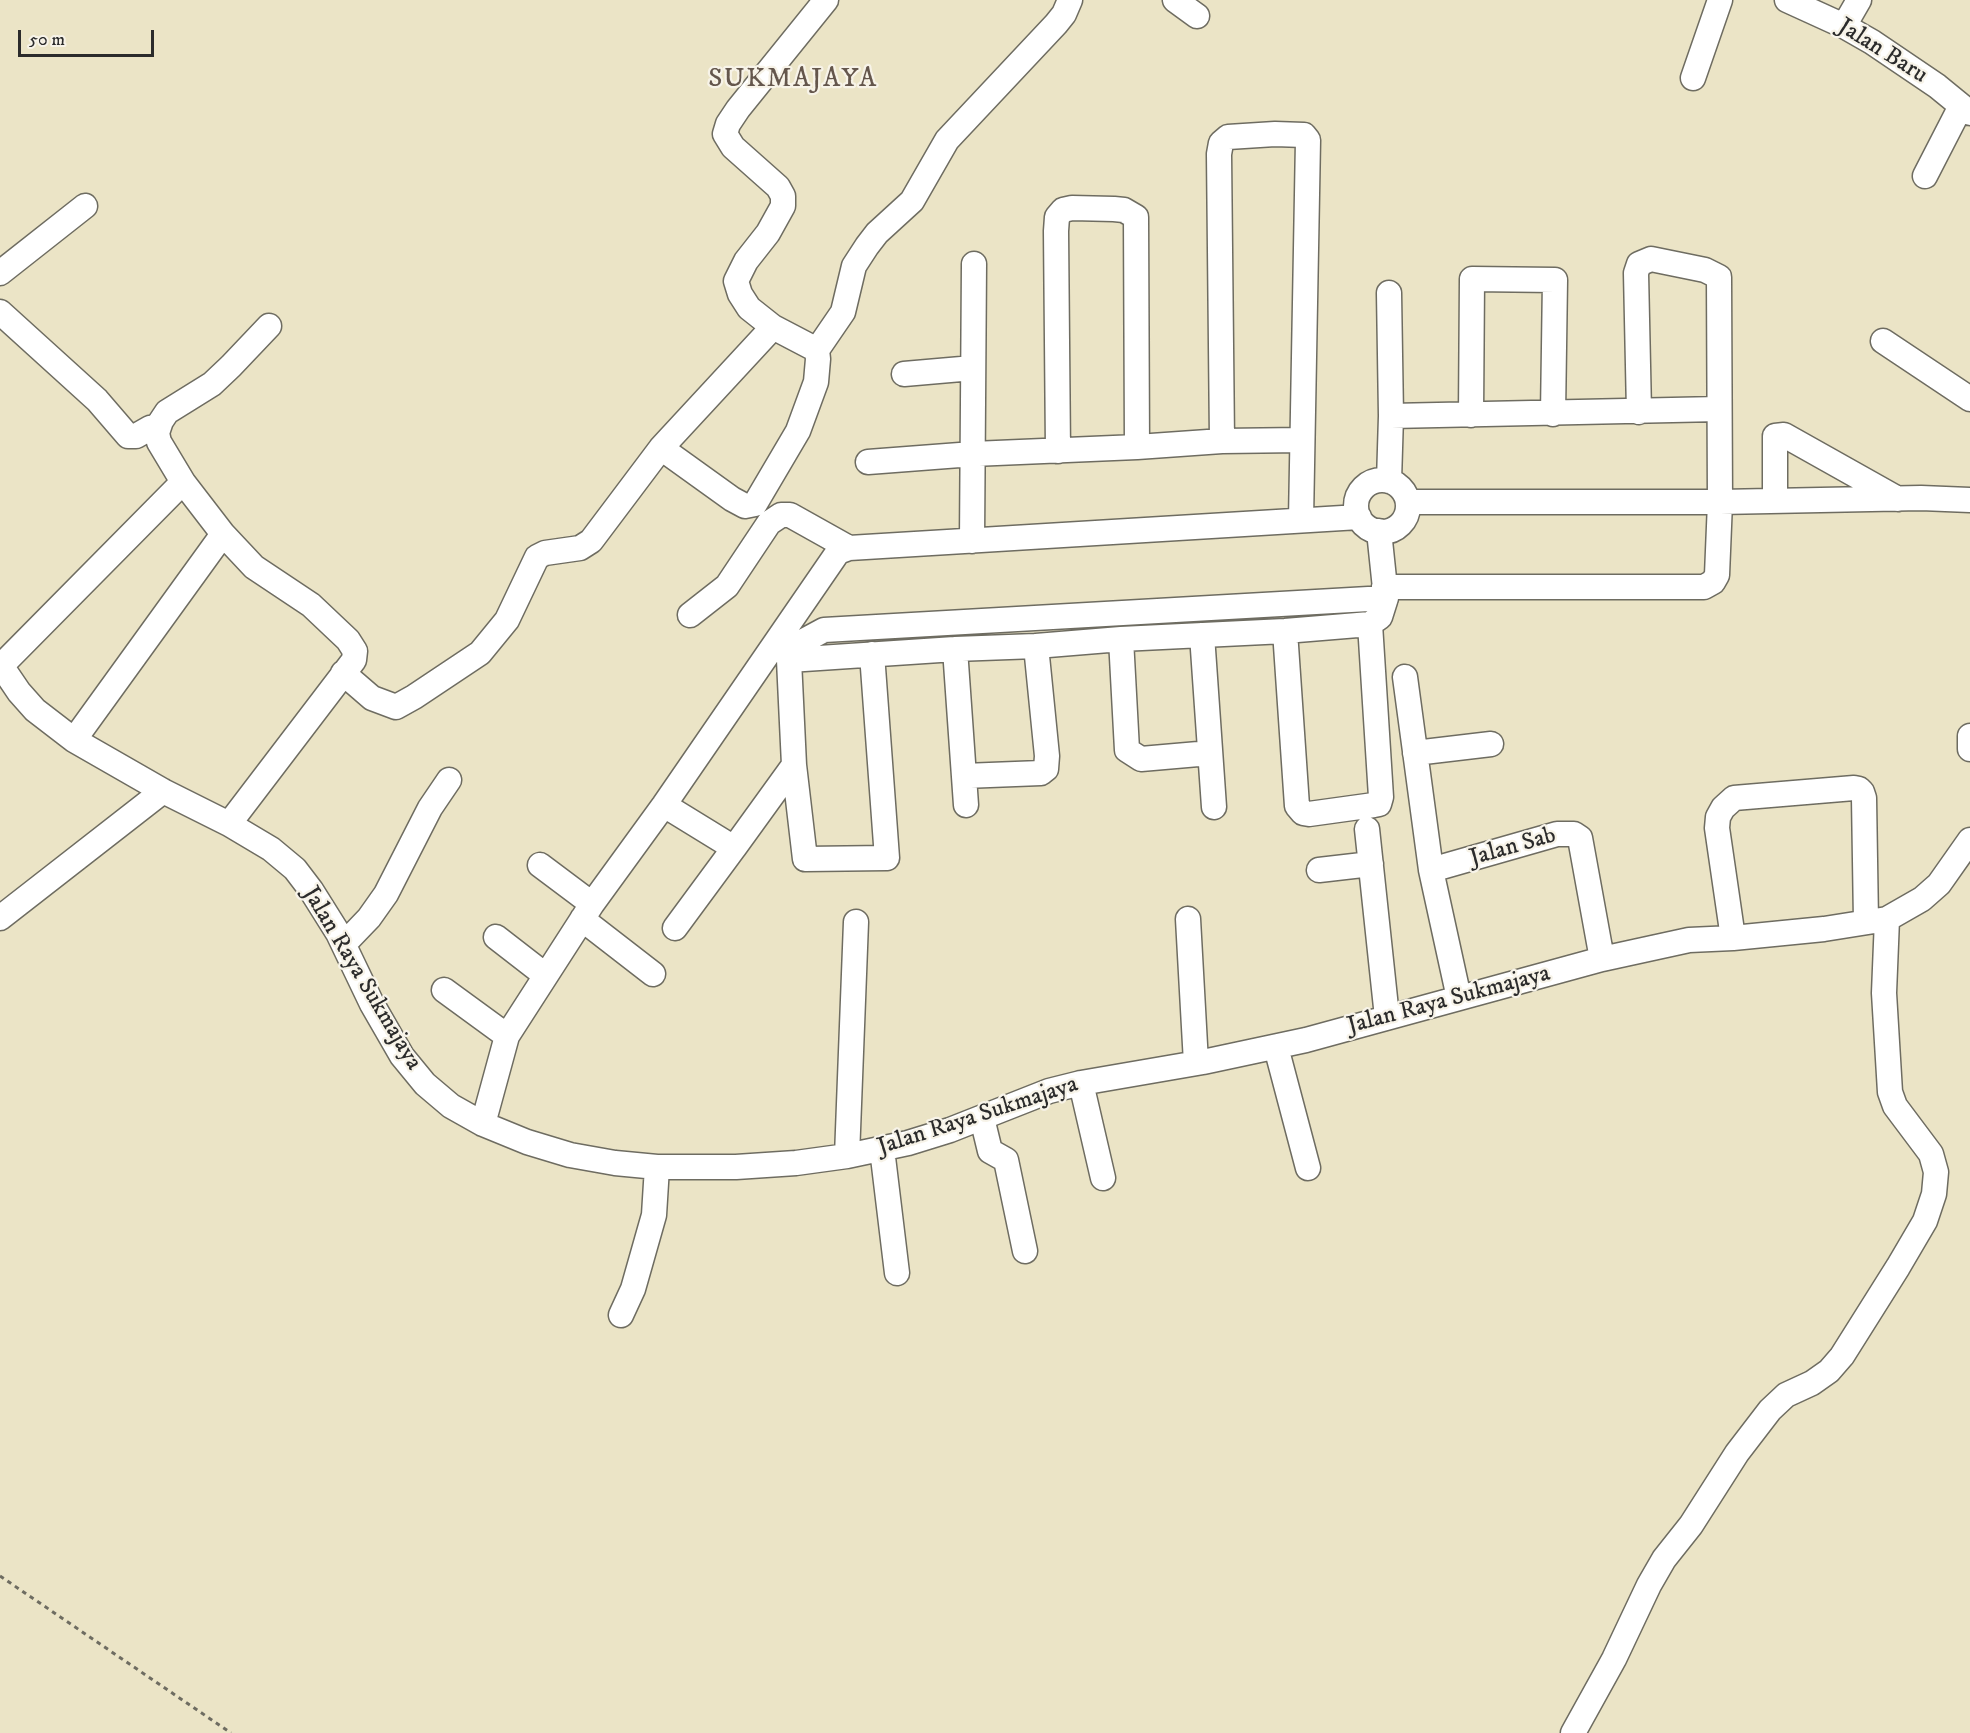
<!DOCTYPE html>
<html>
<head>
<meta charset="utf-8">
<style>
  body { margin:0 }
  #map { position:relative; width:1970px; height:1733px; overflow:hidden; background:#ebe4c6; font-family:"IM FELL DW Pica",serif }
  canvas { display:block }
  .scale { position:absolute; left:18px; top:30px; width:136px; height:27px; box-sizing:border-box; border:3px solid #2b2b2b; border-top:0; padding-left:8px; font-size:18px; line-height:21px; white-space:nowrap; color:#2b2b2b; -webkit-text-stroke:4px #f7f3e8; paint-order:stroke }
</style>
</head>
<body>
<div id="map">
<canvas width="1970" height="1733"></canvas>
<div class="scale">50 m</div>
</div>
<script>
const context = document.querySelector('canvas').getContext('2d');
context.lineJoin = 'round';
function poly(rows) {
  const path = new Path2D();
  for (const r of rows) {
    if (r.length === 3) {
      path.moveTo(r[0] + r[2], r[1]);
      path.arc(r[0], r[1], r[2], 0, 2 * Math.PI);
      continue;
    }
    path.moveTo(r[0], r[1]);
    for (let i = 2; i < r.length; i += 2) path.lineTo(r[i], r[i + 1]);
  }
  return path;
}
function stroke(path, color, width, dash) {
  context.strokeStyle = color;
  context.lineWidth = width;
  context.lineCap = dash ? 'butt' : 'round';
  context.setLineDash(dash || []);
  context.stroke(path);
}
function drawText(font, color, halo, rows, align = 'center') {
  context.font = font + ' "IM FELL DW Pica",serif';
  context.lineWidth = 4.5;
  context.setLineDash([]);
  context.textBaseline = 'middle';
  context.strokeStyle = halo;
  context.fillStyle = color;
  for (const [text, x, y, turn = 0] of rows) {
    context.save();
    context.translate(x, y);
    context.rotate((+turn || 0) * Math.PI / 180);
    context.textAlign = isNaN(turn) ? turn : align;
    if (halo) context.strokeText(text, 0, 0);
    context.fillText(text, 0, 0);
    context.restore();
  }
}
const minor = poly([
  [1175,0,1197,16],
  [1787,0,1844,26,1872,42,1937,86,1970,113],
  [1844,26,1859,0],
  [1693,78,1720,0],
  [1925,176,1961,106],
  [0,273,85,206],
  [1389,293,1391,416,1389,481],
  [0,312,97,400,128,436,136,436,150,428,157,433],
  [1883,341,1970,399],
  [817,350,843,312,854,266,867,246,877,233,912,201,947,140,1056,24,1064,14,1070,0],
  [904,374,973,368],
  [1471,415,1472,279,1555,280,1553,414],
  [1391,416,1719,409],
  [1222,441,1219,154,1221,143,1228,137,1275,134,1304,135,1308,140,1301,520],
  [661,448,732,499,745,506,755,504,798,431,816,382,818,359,817,350,773,327],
  [1058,451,1056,231,1057,217,1063,210,1072,208,1114,209,1124,210,1136,217,1137,447],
  [868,462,973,454,1137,447,1222,441,1302,440],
  [1382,506,26],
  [183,482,159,442,157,433,161,421,167,412,212,384,231,366,269,326],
  [1775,501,1775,436,1784,435,1898,499],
  [1408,502,1720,502,1921,498,1970,500],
  [972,541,974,264],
  [1384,587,1704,587,1713,582,1717,575,1720,502,1719,277,1705,270,1651,259,1639,264,1636,273,1639,412],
  [690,615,727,586,769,523,781,515,790,515,849,548],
  [1285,631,1297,806,1303,813,1309,814,1374,805,1379,804,1381,797,1370,624],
  [1202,635,1214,807],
  [1121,639,1127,750,1141,759,1210,753],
  [955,649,966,805],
  [872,654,887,858,805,859,794,765,789,660,792,649,798,644,824,630,1386,598],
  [789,660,955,649,1036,646,1121,639,1285,631,1370,624,1380,617,1386,598,1379,531],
  [0,664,19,692,35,710,74,740,163,791,229,824,271,849,295,869,311,890,338,933,372,1004,402,1056,425,1084,451,1106,483,1124,527,1142,570,1155,615,1163,657,1167,736,1167,796,1163,847,1156,908,1143,950,1130,1049,1091,1081,1083,1203,1062,1306,1040,1602,959,1689,940,1733,938,1824,929,1887,919,1922,899,1939,884,1970,840],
  [1,666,183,482,223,534,254,567,311,605,348,640,355,651,354,660,229,824],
  [343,673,372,698,396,707,414,697,480,653,507,620,537,557,545,553,580,548,591,541,661,448,773,327,749,308,740,294,736,281,746,261,768,233,783,206,783,196,778,187,733,147,725,134,728,124,738,109,826,0],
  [1405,677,1431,870,1459,998],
  [1970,736,1970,749],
  [74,740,223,534],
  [1415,753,1491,744],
  [964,776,1041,773,1046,769,1047,756,1036,646],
  [664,805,734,848,794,765],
  [1367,829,1387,1017],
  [540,865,592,904],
  [1319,870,1371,864],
  [1431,870,1557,834,1574,834,1580,838,1602,959],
  [0,918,163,791],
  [582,919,653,974],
  [1188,919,1196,1063],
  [675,928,734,848],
  [496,937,545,975],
  [1733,938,1717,828,1718,817,1723,808,1734,798,1854,788,1859,789,1862,792,1864,798,1866,922],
  [344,944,369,918,386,894,430,808,449,780],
  [444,990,507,1036],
  [1276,1047,1308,1168],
  [1081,1083,1103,1178],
  [982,1118,990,1151,1006,1160,1025,1251],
  [483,1124,507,1036,592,904,664,805,838,552,849,548,1359,517],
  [882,1149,897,1273],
  [847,1156,856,922],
  [621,1315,633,1289,654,1215,657,1167],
  [1573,1733,1614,1659,1649,1585,1664,1559,1691,1525,1737,1453,1770,1410,1786,1395,1812,1383,1829,1371,1842,1356,1898,1267,1925,1221,1934,1194,1936,1172,1931,1154,1895,1106,1890,1092,1884,993,1887,919]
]);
stroke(minor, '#6e6c61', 27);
stroke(poly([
  [0,1576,231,1733]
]), '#6e6c61', 3, [4.5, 4.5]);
stroke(minor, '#fff', 24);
drawText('24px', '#2b2b2b', '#f7f3e8', [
  ["Jalan Baru",1882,52,32],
  ["Jalan Sab",1513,848,-16],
  ["Jalan Raya Sukmajaya",361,979,59],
  ["Jalan Raya Sukmajaya",1449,1001,-15],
  ["Jalan Raya Sukmajaya",978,1117,-18]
]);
context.letterSpacing = '1.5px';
drawText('27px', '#64564c', '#f7f3e8', [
  ["SUKMAJAYA",793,80]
]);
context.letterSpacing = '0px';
</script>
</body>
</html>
